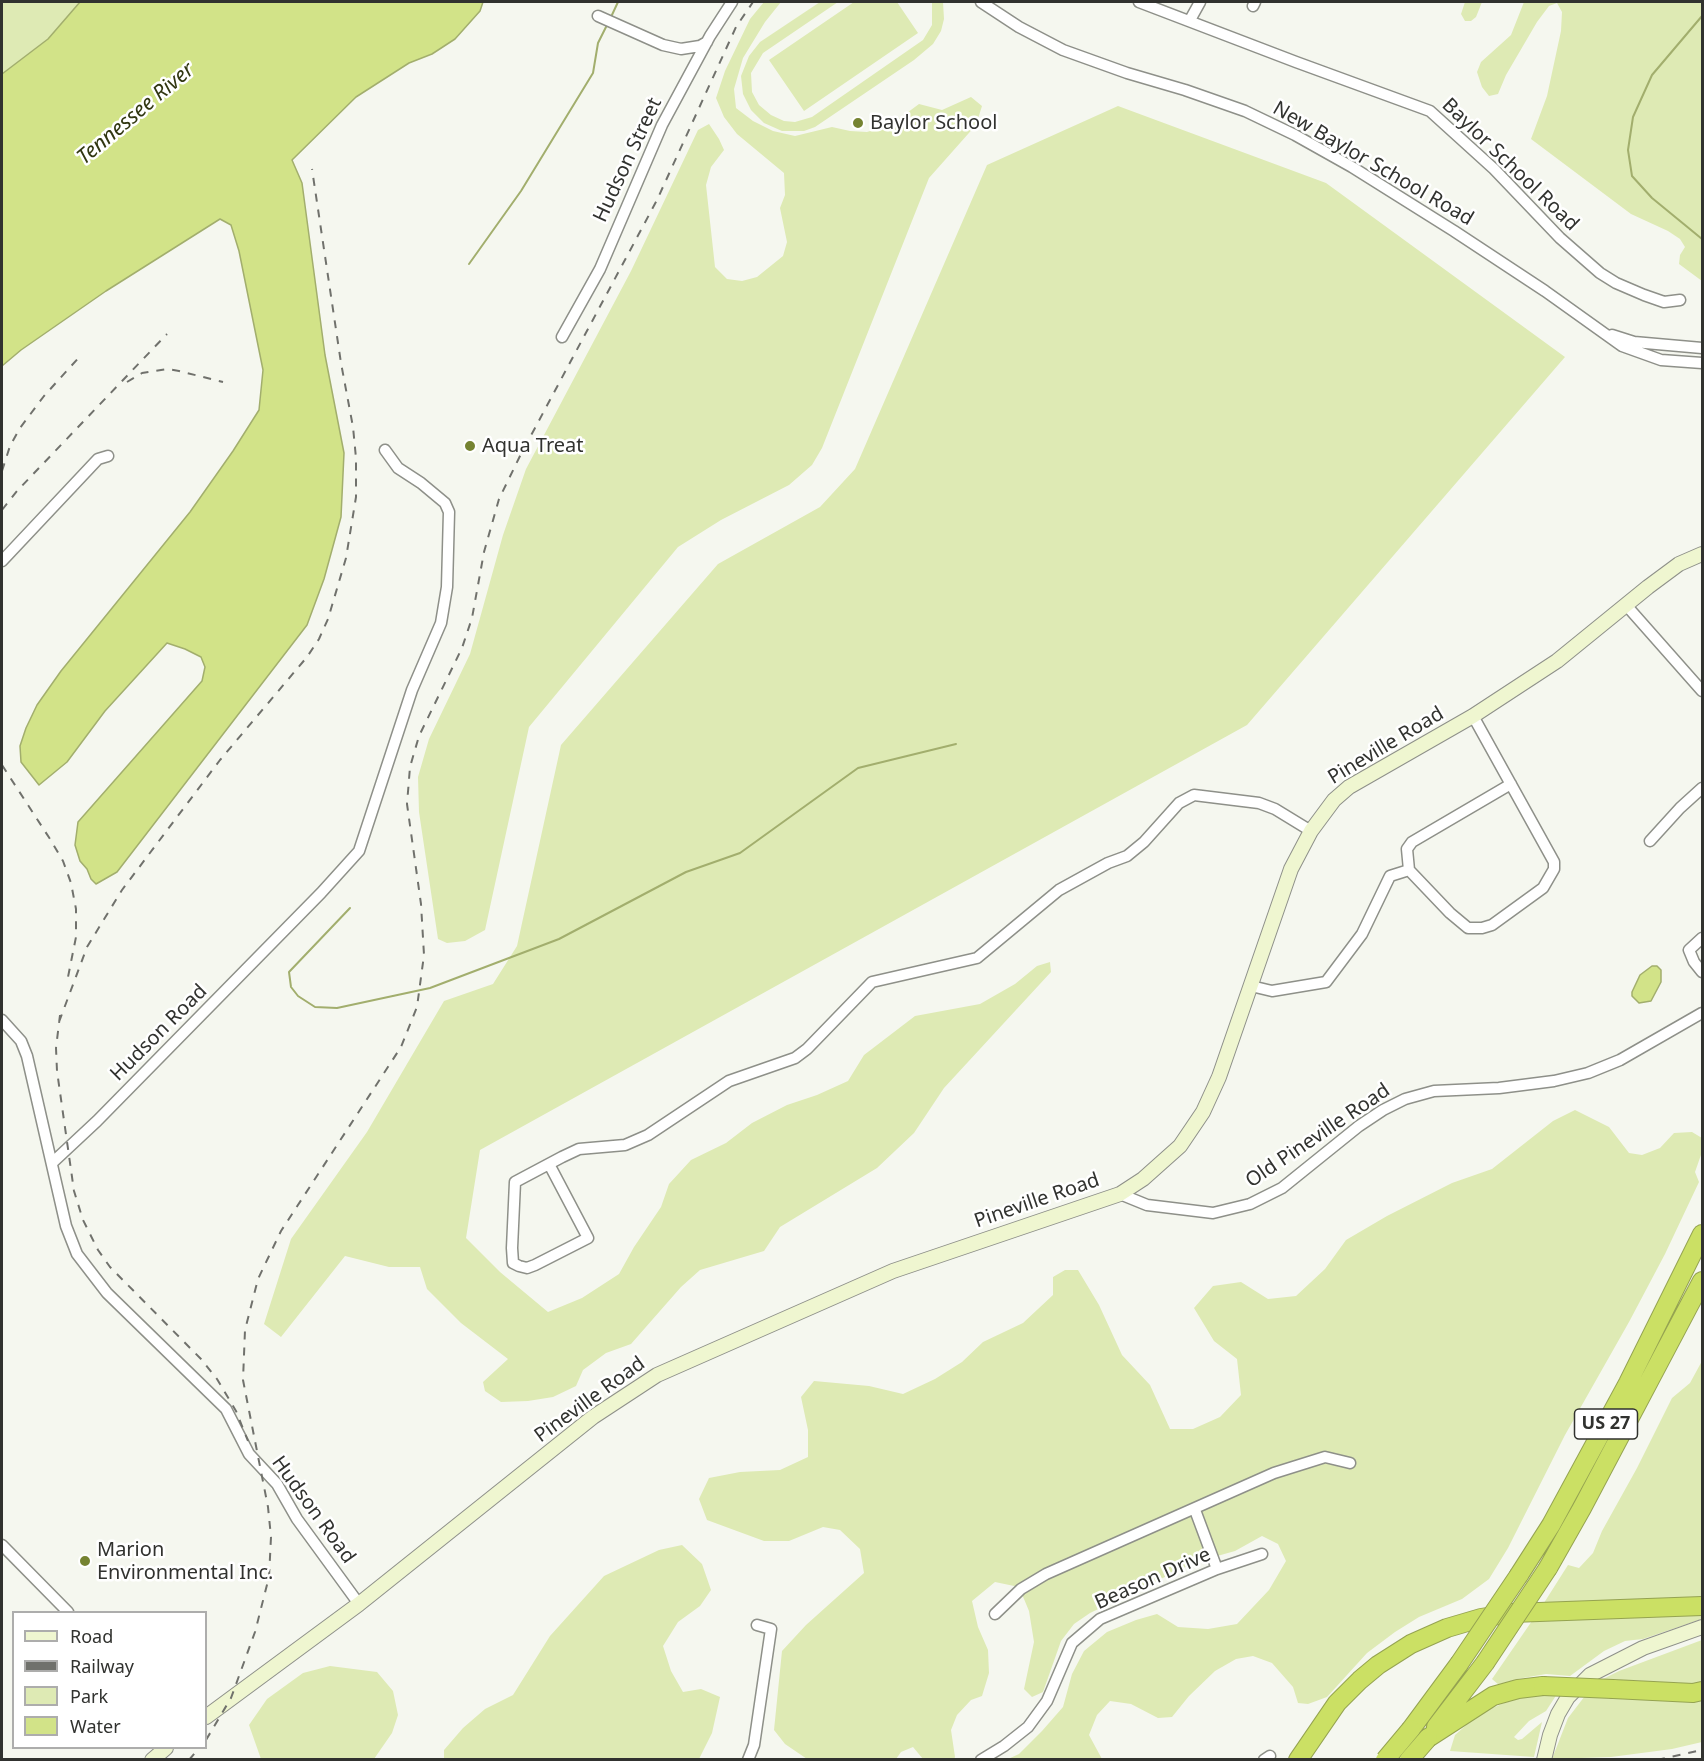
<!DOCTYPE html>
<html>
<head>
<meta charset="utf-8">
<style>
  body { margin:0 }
  #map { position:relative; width:1704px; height:1761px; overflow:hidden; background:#f5f7ef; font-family:"Noto Sans",sans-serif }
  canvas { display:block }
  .frame { position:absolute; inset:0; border:3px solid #31322f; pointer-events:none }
  .legend { position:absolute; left:12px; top:1611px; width:195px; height:138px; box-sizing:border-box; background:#fff; border:2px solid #adadac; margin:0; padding:8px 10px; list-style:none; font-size:18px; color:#31322f }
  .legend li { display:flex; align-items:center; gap:12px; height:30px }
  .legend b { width:30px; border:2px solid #adadac }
</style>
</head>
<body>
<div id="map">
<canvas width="1704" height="1761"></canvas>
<div class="frame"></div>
<ul class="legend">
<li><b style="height:8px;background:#eff6d0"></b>Road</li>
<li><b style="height:8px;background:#70716c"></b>Railway</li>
<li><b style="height:16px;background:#deeab4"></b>Park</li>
<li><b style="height:16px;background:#d2e388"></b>Water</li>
</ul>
</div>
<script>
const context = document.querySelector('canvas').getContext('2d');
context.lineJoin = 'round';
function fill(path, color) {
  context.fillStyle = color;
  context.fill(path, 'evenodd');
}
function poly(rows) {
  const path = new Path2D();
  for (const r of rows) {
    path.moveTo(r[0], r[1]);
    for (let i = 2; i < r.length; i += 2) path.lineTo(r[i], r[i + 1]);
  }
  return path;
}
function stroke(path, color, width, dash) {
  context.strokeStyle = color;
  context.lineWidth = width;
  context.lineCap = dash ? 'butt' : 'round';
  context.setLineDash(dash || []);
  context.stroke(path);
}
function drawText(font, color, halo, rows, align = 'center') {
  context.font = font + ' "Noto Sans",sans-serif';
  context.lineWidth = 5;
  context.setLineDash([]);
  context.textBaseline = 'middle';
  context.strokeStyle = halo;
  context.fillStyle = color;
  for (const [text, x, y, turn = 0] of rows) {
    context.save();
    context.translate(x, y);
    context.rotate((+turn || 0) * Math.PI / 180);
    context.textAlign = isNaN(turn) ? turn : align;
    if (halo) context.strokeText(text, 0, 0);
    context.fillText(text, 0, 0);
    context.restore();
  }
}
fill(poly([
  [2,2,80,2,48,39,2,74],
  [764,2,781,2,765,22,743,58,734,89,736,108,753,121,773,131,795,136,832,127,850,131,867,132,892,124,919,104,942,110,971,97,982,106,976,125,929,178,822,448,812,465,789,485,721,520,678,547,529,727,485,930,465,941,447,943,438,939,419,812,418,777,429,739,470,654,503,535,526,469,631,271,698,130,709,124,719,139,724,150,711,167,706,185,715,267,727,279,742,281,757,277,783,256,787,242,780,208,785,195,784,173,737,134,724,117,716,98,725,71,750,19],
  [820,2,838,2,763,53,751,73,752,92,759,105,771,115,784,121,795,122,812,117,923,40,932,25,932,2,943,2,944,19,941,31,933,44,914,60,815,127,804,131,782,131,764,123,751,110,743,94,741,76,749,56,760,42],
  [854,2,897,2,918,33,804,111,769,60],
  [1465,2,1482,2,1476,17,1471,21,1465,21,1461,14],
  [1524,2,1702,2,1702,281,1679,264,1680,255,1685,247,1680,239,1668,231,1631,214,1531,139,1547,96,1561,31,1562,12,1557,3,1549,6,1537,22,1506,75,1498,94,1489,96,1482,87,1477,72,1481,62,1511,35],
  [1118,106,1326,183,1565,357,1247,725,480,1150,466,1238,500,1272,548,1312,582,1298,619,1274,634,1247,661,1207,669,1184,691,1160,726,1143,752,1123,787,1105,817,1095,848,1081,864,1055,915,1016,980,1004,1015,984,1037,966,1050,962,1051,972,944,1088,914,1133,877,1168,780,1227,764,1251,700,1270,681,1287,631,1344,606,1353,583,1370,576,1386,553,1397,528,1401,501,1402,485,1391,483,1382,508,1359,461,1323,427,1289,420,1267,389,1267,345,1256,281,1337,264,1324,291,1239,367,1132,444,1001,493,984,517,946,561,745,718,564,820,507,855,469,987,165],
  [1575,1110,1609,1127,1629,1153,1642,1155,1660,1148,1674,1133,1692,1132,1702,1138,1702,1152,1695,1172,1699,1182,1665,1254,1629,1322,1565,1435,1508,1548,1489,1579,1462,1599,1419,1617,1395,1632,1367,1653,1327,1697,1308,1704,1298,1703,1293,1687,1272,1663,1253,1656,1236,1659,1215,1671,1189,1696,1172,1717,1158,1718,1131,1704,1110,1701,1097,1715,1089,1735,1102,1759,1008,1759,1019,1754,1042,1731,1063,1707,1072,1674,1084,1651,1107,1632,1136,1620,1157,1614,1178,1627,1208,1629,1237,1624,1269,1590,1286,1561,1278,1544,1262,1536,1235,1551,1196,1562,1090,1613,1074,1624,1061,1641,1043,1692,1032,1697,1024,1689,1034,1642,1029,1611,1019,1587,995,1582,972,1601,978,1627,988,1650,989,1673,982,1696,971,1700,957,1715,951,1730,955,1757,954,1759,923,1759,913,1747,901,1752,896,1759,807,1759,785,1744,774,1730,782,1651,806,1625,864,1573,860,1549,840,1530,823,1527,789,1541,764,1541,707,1520,699,1499,709,1478,740,1472,780,1470,808,1457,808,1430,801,1397,814,1381,869,1386,903,1394,935,1379,962,1362,983,1342,1023,1323,1053,1295,1053,1277,1065,1270,1078,1270,1099,1305,1122,1355,1150,1385,1170,1429,1193,1429,1220,1417,1241,1395,1237,1359,1214,1341,1194,1308,1213,1286,1241,1282,1268,1299,1296,1296,1325,1269,1346,1240,1387,1216,1452,1183,1492,1169,1553,1121],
  [1702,1361,1702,1598,1542,1606,1568,1565,1579,1568,1593,1553,1602,1531,1637,1468,1672,1398,1690,1383],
  [682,1545,702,1564,711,1590,700,1606,678,1622,663,1646,671,1671,683,1692,701,1689,720,1697,712,1733,699,1759,444,1759,444,1750,463,1728,485,1709,513,1695,550,1636,604,1576,659,1550],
  [1702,1612,1702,1619,1643,1639,1625,1641,1604,1651,1570,1676,1546,1674,1517,1679,1499,1685,1492,1679,1534,1618],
  [1702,1640,1702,1684,1603,1679,1619,1671],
  [330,1666,377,1672,393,1691,398,1715,392,1733,374,1759,261,1759,249,1725,267,1699,303,1673],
  [1559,1691,1546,1711,1529,1721,1514,1737,1518,1740,1522,1739,1542,1722,1534,1757,1450,1751,1455,1735,1472,1720,1488,1710,1520,1696],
  [1588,1692,1702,1700,1702,1742,1672,1749,1611,1757,1552,1759,1568,1718]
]), '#deeab4');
const water = poly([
  [80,2,483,2,480,11,455,39,432,54,409,63,356,97,292,160,302,183,325,355,344,453,341,517,324,579,307,625,117,872,96,884,91,879,87,869,80,861,75,845,78,822,202,681,205,667,201,657,185,649,167,643,105,711,67,762,39,785,21,762,20,746,26,728,37,705,61,671,190,512,233,451,259,410,263,370,239,251,231,225,220,219,106,291,21,350,2,366,2,74,48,39,80,2],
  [1652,966,1657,966,1661,970,1661,982,1651,1001,1639,1003,1632,996,1632,992,1640,975,1652,966]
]);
fill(water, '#d2e388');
stroke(water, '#a2ae6d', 1.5);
stroke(poly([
  [1702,16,1652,75,1633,117,1628,150,1632,176,1652,198,1702,239],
  [611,17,618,2],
  [469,264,521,191,593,73,598,43,607,25],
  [350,908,289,972,291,987,298,996,315,1007,337,1008,430,988,559,939,686,872,740,853,858,768,956,744]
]), '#a2ae6d', 2);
const street = poly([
  [981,2,1019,27,1063,50,1127,73,1185,90,1245,111,1295,135,1352,167,1454,231,1545,291,1622,346,1661,360,1702,363],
  [1139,2,1296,62,1430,111,1494,169,1560,238,1600,273,1616,283,1644,295,1664,302,1680,300],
  [1253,6,1255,2],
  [598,16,663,45,681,49,700,46,707,42],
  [1190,20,1200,2],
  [1612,335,1634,342,1702,348],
  [562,337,600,269,662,125,710,36,732,2],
  [2,561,98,459,108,456],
  [1626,605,1702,691],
  [1473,716,1554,862,1554,869,1543,888,1492,925,1482,928,1468,928,1450,913,1409,870,1407,849,1412,842,1511,784],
  [1650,841,1680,808,1702,788],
  [1702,938,1689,950,1694,962,1702,972],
  [1251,986,1272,991,1326,982,1362,934,1390,876,1409,870],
  [2,1020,21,1041,27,1056,66,1226,77,1254,107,1293,226,1409,249,1454,277,1484,297,1519,359,1604],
  [52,1163,97,1121,321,893,359,851,412,690,441,623,447,587,449,512,445,503,421,483,398,468,385,450],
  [549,1164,588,1238,535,1265,527,1268,519,1266,513,1263,512,1248,515,1182,562,1157,579,1149,625,1145,648,1135,729,1081,795,1058,807,1049,872,982,977,958,1059,890,1108,863,1127,856,1144,842,1179,803,1194,795,1259,803,1275,809,1311,831],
  [1120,1194,1147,1205,1213,1213,1250,1204,1282,1188,1359,1126,1383,1110,1405,1099,1434,1091,1499,1088,1554,1081,1588,1073,1620,1060,1702,1013],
  [1195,1510,1217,1569],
  [2,1545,68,1612],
  [995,1614,1021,1589,1046,1574,1274,1473,1325,1457,1350,1463],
  [748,1760,754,1745,771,1629,757,1625],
  [981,1760,1004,1746,1028,1727,1047,1701,1072,1643,1100,1619,1217,1569,1262,1554],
  [1264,1760,1270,1756]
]);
const secondary = poly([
  [206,1717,359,1604,593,1417,657,1375,893,1271,1120,1194,1143,1179,1180,1146,1203,1112,1219,1077,1291,869,1311,831,1334,800,1349,787,1473,716,1557,661,1648,587,1679,564,1702,554],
  [152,1760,166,1748],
  [1544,1760,1550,1735,1558,1714,1568,1697,1590,1675,1643,1648,1702,1627]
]);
const highway = poly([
  [1548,1568,1582,1508,1702,1281],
  [1519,1575,1551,1525,1628,1383,1702,1234],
  [1613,1689,1693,1693,1702,1691],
  [1436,1727,1485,1663],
  [1411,1729,1459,1664],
  [1428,1738,1493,1696,1518,1689,1543,1686],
  [1298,1760,1337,1703,1360,1680,1378,1665,1411,1644,1447,1628,1481,1618,1512,1613,1702,1606]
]);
stroke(street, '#8e9089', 13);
stroke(secondary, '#8e9089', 16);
stroke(highway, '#95a351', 20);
stroke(street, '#fff', 10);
stroke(secondary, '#eff6d0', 14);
stroke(highway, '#cbe064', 18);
stroke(poly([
  [127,382,142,373,167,369,179,371,223,382],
  [2,471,10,446,20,428,44,396,82,354],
  [2,510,17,491,167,334],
  [2,765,50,839,63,861,71,883,76,909,76,937,68,977],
  [60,1015,56,1048,57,1071,74,1191,83,1220,98,1250,110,1267,201,1359,217,1379,236,1411,248,1441],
  [59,1022,87,947,122,890,220,760,307,657,319,639,328,619,346,558,356,497,356,458,353,427,341,363,312,169],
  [206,1740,231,1698,255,1632,269,1577,271,1537,268,1507,243,1380,245,1330,258,1279,281,1231,401,1047,417,1007,424,955,421,904,407,804,410,767,419,736,462,648,472,618,484,552,499,499,520,456,657,200,736,27,753,2],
  [189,1760,199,1748],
  [1348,1760,1422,1760],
  [1657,1760,1702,1750]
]), '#70716c', 2, [8, 8]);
const highwayBridge = poly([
  [1485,1663,1548,1568],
  [1459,1664,1519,1575],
  [1543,1686,1613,1689],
  [1385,1760,1411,1729],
  [1409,1760,1428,1738]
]);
stroke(highwayBridge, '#95a351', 20, []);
stroke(highwayBridge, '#cbe064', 18);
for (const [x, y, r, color] of [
  [858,123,6,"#758331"],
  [470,446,6,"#758331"],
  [85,1561,6,"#758331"]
]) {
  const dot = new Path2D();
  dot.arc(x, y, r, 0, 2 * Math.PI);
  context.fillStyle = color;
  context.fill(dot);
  stroke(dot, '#fff', 2);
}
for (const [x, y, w] of [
  [1606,1424,63]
]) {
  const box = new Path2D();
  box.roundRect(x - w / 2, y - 15, w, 30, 4.5);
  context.fillStyle = '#fff';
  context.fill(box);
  stroke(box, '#31322f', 1.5);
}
drawText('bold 18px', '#31322f', null, [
  ["US 27",1606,1424]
]);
drawText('20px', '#31322f', '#fff', [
  ["Baylor School",870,123],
  ["Aqua Treat",482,446],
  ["Marion",97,1550],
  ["Environmental Inc.",97,1573]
], 'left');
drawText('20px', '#31322f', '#fff', [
  ["Hudson Street",628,160,-65],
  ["New Baylor School Road",1373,164,30],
  ["Baylor School Road",1510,165,44],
  ["Pineville Road",1386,746,-31],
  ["Hudson Road",159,1033,-45],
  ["Old Pineville Road",1318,1136,-34],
  ["Pineville Road",1037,1201,-19],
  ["Pineville Road",590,1400,-36],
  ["Hudson Road",313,1510,54],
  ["Beason Drive",1153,1579,-24]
]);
drawText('italic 21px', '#313711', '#fff', [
  ["Tennessee River",136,114,-40]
]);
</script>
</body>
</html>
